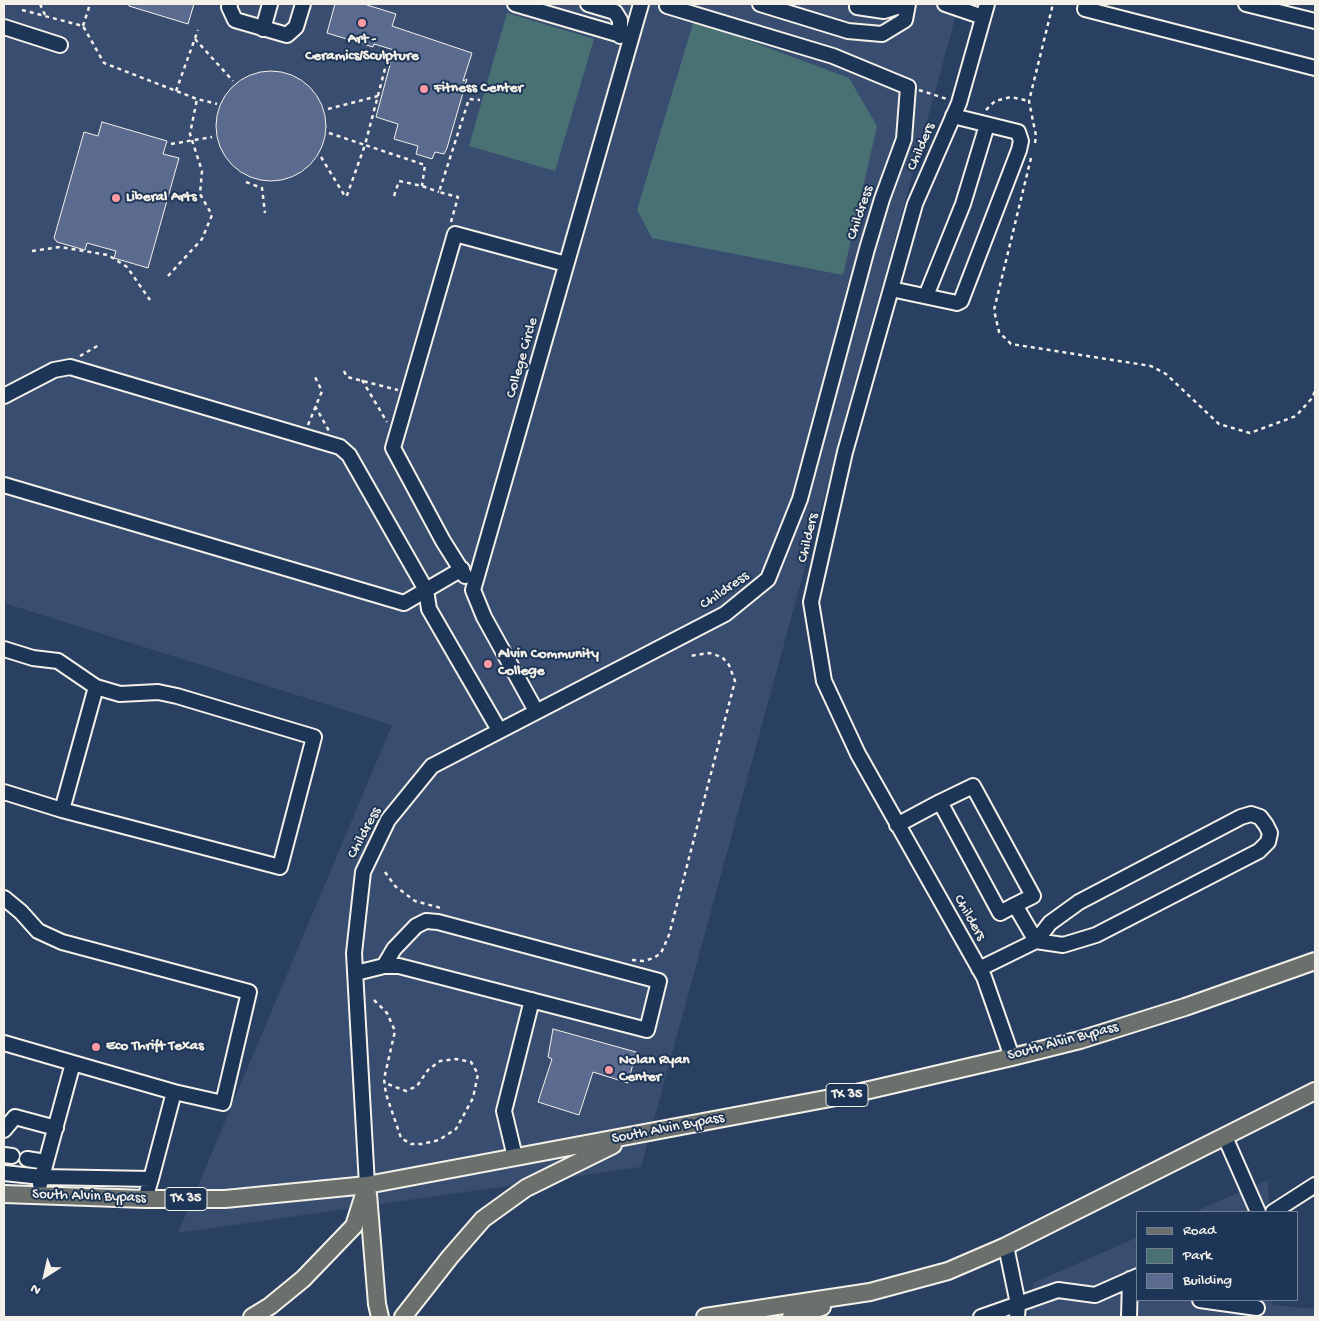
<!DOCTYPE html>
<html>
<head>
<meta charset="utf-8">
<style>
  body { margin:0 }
  #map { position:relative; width:1319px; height:1321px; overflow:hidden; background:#294062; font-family:"Gochi Hand",sans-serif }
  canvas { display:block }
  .frame { position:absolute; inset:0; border:5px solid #f4f1e8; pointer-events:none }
  .legend { position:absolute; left:1136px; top:1211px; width:162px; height:90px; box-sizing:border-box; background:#1d3557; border:1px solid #738091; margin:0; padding:6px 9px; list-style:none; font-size:15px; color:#f4f1e8 }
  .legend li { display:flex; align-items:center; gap:10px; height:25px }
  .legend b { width:25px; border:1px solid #738091 }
  .north { position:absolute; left:20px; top:1251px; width:50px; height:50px; -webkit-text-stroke:4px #1d3557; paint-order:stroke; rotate:215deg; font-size:14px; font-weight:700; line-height:20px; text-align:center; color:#f4f1e8 }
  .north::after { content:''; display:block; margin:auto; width:18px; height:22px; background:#f4f1e8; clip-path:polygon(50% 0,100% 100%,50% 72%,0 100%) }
</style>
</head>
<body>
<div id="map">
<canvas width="1319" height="1321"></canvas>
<div class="frame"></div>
<ul class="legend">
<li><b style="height:6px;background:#6b706d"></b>Road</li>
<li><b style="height:14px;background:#497174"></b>Park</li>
<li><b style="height:14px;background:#5b6b90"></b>Building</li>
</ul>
<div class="north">N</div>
</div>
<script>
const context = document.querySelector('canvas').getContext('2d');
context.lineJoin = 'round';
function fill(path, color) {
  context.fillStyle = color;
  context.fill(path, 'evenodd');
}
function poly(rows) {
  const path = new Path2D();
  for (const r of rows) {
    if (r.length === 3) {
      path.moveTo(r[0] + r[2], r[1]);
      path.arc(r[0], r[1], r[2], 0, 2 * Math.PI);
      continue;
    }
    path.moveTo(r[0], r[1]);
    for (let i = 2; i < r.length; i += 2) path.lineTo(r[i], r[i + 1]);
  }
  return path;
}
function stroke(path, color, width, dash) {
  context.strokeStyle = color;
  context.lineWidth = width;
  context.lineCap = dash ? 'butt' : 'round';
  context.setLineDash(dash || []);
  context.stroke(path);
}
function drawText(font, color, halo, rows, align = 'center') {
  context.font = font + ' "Gochi Hand",sans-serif';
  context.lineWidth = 4;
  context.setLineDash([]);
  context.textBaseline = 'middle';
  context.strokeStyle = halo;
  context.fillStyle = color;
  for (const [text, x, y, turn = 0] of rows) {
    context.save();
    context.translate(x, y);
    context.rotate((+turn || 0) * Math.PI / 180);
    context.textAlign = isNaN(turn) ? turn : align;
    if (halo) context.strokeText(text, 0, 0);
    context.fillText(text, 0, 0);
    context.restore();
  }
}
fill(poly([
  [4,4,959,4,641,1167,178,1233,392,725,4,603],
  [1268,1180,1269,1212,1194,1212],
  [1138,1237,1138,1300,1271,1300,1272,1305,1315,1309,1315,1317,1029,1317,1033,1283]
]), '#384d70');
fill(poly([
  [507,13,594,39,555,171,469,146],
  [694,20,849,78,877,126,843,275,652,238,637,210]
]), '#497174');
const building = poly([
  [129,4,194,4,188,24,129,6,129,4],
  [335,4,364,4,396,14,392,26,472,53,463,81,467,79,447,148,444,154,435,152,432,159,416,154,418,146,394,139,398,124,376,117,394,50,374,44,373,47,327,33,335,4],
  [271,126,55],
  [102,122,167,141,163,154,179,158,148,268,114,258,116,251,87,243,85,250,57,242,54,238,84,132,98,136,102,122],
  [553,1029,636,1052,628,1083,593,1072,579,1115,538,1102,552,1059,548,1057,553,1029]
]);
fill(building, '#5b6b90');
stroke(building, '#f4f1e8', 1);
const minor = poly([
  [230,4,229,7,235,20,287,35,296,27,303,4],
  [515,4,631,38],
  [588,4,615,12,620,20,620,36],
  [760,4,848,31,882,34,905,20,908,4],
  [945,4,983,17],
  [987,4,959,103,915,204,845,452,811,602,824,681,858,754,984,977,1012,1057],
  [1086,4,1085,9,1315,68],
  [1246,4,1315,21],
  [857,7,884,11,906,4],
  [4,27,60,45],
  [263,29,270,4],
  [891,289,957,303,961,301,1019,150,1021,141,1018,132,953,116],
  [926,296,963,204,987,125],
  [4,396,54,370,70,367,340,447,349,455,426,590,462,569],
  [4,485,404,603,426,590,429,609,499,730],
  [465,576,443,541,393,448,455,234,566,264],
  [4,649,33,658,58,661,96,687,120,694,158,692,177,696,314,737,280,867,62,810,4,792],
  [536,711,484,617,473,590,641,4],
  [62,810,96,687],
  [897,825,940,802],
  [4,898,21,912,38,931,62,942,249,992,223,1103,174,1092,151,1179],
  [1015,905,1033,896,973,786,940,802,1000,913,1015,905,1036,941],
  [979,969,1036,941,1050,923,1079,902,1241,817,1251,814,1260,817,1266,825,1270,833,1268,842,1259,851,1096,935,1063,945,1036,941],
  [356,973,384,966,394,949,416,926,426,921,438,922,659,981,647,1030,399,966,384,966],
  [4,1043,73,1063,42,1177,4,1173],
  [73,1063,174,1092],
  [4,1130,15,1117,56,1128],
  [1225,1137,1258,1212],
  [4,1155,12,1156],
  [515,1157,504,1111,532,1000],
  [27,1159,46,1162],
  [40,1184,42,1177,151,1179,145,1199],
  [367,1185,354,953,363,872,388,820,432,766,725,614,768,579,800,499,867,249,882,199,904,139,908,87,833,56,667,6,668,4],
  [1273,1212,1315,1185],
  [1006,1246,1018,1304,1017,1317],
  [1200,1300,1257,1308],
  [981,1317,1058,1290,1095,1295,1138,1276],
  [1129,1317,1130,1279]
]);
const major = poly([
  [4,1194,145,1199,225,1199,367,1185,852,1094,1012,1057,1080,1040,1185,1007,1315,961],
  [368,1194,377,1304,380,1317],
  [252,1317,270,1306,303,1279,354,1226,367,1185],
  [403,1317,450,1257,483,1219,526,1188,613,1145],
  [705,1317,870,1292,948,1271,1006,1246,1315,1091],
  [791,1317,822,1307]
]);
stroke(minor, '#f4f1e8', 18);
stroke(major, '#f4f1e8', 20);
stroke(poly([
  [40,4,46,17],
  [208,5,208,4],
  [22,10,83,26,104,63,197,99,217,104],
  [83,26,90,4],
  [195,39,233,81],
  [387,61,365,145,425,165,422,186],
  [919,90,947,99],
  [176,91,198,30],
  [328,109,378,96],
  [986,110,995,101,1011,97,1029,101],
  [329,133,365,145,346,198],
  [1035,143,1036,136,1029,101,1053,4],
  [171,144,212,137],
  [321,157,346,198],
  [1031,158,994,310,999,332,1011,344,1151,366,1166,374,1219,424,1250,433,1296,416,1313,397,1315,390],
  [246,182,262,188,265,213],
  [394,196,399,181,422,186,439,192],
  [451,222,458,197,439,192,469,99,480,100],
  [32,251,60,247,108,255,127,267,150,300],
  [168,276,202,239,212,215,200,194,202,171,190,134,197,99],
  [80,356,99,345],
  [344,371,347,377,398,390],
  [362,380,387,422],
  [315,406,329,431],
  [308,425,322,391,315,377],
  [385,872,395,886,415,901,441,908],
  [632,960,643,961,654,958,661,953,669,935,735,681,729,665,722,657,709,653,690,656],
  [374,1000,387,1013,395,1031,384,1079,386,1094,401,1138,411,1144,422,1144,439,1140,456,1129,473,1098,478,1074,471,1062,456,1059,440,1061,428,1070,417,1086,406,1091,385,1083]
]), '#f4f1e8', 2.5, [4, 4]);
stroke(minor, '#1d3557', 14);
stroke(major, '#6b706d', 16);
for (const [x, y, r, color] of [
  [362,23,5,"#ff9aa2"],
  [424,89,5,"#ff9aa2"],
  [116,198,5,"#ff9aa2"],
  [488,664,5,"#ff9aa2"],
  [96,1047,5,"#ff9aa2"],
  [609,1070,5,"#ff9aa2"]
]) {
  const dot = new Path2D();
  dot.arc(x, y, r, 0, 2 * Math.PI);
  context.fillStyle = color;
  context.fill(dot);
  stroke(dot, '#1d3557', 2);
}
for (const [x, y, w] of [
  [847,1095,42],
  [186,1199,42]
]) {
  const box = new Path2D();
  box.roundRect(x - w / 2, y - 11.5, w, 23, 4);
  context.fillStyle = '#1d3557';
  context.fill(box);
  stroke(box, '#f4f1e8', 1);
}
drawText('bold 14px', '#f4f1e8', null, [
  ["TX 35",847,1095],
  ["TX 35",186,1199]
]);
drawText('bold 15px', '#f4f1e8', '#1d3557', [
  ["Art -",362,40,"center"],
  ["Ceramics/Sculpture",362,57,"center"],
  ["Fitness Center",434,89],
  ["Liberal Arts",126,198],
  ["Alvin Community",498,655],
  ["College",498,672],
  ["Eco Thrift Texas",106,1047],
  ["Nolan Ryan",619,1061],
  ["Center",619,1078]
], 'left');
drawText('15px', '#f4f1e8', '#1d3557', [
  ["Childers",922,147,-67],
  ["Childress",861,213,-72],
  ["College Circle",523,358,-74],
  ["Childers",809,538,-77],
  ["Childress",725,591,-35],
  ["Childress",365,833,-62],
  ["Childers",969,918,60],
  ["South Alvin Bypass",1063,1042,-15],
  ["South Alvin Bypass",668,1129,-11],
  ["South Alvin Bypass",89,1197,2]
]);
</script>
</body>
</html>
